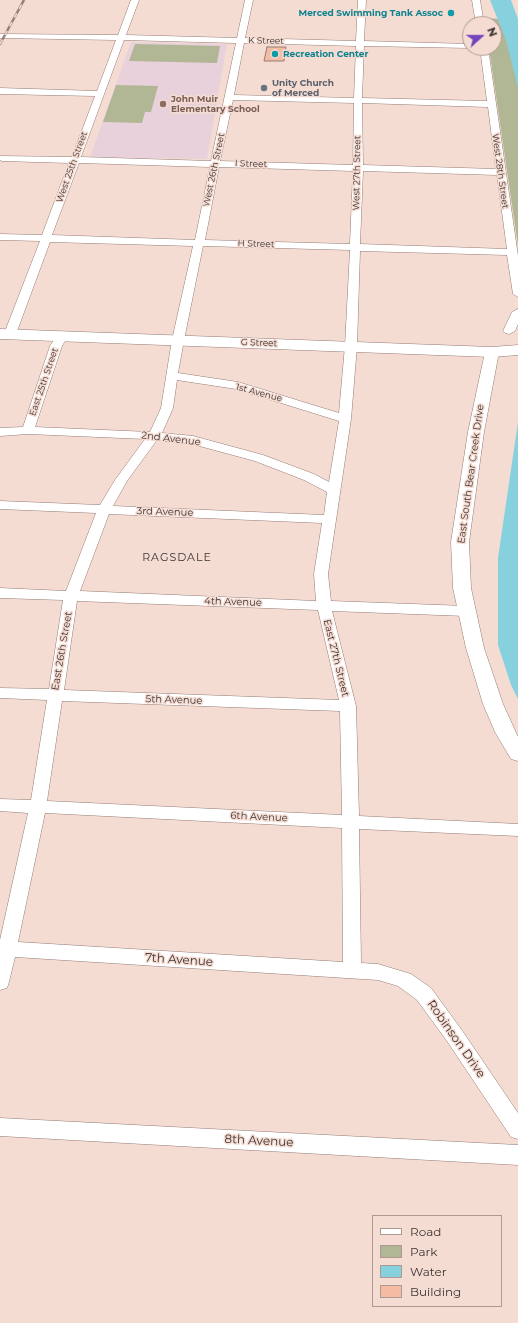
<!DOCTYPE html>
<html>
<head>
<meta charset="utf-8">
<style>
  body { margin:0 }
  #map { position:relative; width:518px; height:1323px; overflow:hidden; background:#f5dcd3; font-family:Montserrat,sans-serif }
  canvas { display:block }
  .legend { position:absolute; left:372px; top:1215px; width:130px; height:92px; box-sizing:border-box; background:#f5dcd3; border:1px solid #ac9992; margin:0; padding:5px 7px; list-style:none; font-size:12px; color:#3e3431 }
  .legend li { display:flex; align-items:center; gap:8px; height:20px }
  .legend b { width:20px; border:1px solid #ac9992 }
  .north { position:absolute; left:462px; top:16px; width:40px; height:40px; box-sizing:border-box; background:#f5dcd3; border:1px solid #ac9992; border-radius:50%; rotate:69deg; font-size:11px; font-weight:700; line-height:16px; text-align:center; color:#3e3431 }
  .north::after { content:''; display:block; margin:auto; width:14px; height:18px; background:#7344bc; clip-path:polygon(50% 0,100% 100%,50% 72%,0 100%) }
</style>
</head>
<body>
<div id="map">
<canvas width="518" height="1323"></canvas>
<ul class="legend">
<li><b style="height:5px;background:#fff"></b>Road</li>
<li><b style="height:11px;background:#b1b694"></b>Park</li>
<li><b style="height:11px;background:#86d1dd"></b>Water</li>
<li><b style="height:11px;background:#f6bca3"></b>Building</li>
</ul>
<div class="north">N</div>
</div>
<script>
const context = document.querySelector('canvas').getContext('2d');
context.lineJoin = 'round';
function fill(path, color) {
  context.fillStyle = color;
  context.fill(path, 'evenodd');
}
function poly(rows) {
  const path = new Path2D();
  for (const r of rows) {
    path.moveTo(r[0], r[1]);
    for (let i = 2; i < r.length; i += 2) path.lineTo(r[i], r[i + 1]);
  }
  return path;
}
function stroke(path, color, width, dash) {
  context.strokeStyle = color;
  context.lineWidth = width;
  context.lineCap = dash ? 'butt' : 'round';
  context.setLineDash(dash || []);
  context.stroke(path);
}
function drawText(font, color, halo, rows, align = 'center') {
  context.font = font + ' Montserrat,sans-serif';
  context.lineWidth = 3;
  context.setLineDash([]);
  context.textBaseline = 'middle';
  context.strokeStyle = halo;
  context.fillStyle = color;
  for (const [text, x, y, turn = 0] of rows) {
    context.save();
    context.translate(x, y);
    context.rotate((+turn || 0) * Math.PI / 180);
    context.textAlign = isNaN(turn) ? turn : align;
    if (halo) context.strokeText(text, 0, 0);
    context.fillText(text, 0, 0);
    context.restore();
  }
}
fill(poly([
  [131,42,227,44,207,159,90,157]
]), '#e9d1db');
fill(poly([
  [484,18,518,20,518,246,489,48,494,48,494,24,485,24],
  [135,44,220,46,217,63,129,61],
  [116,85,158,86,151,112,145,112,142,123,103,122]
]), '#b1b694');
fill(poly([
  [490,0,511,0,518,19,518,88,506,40],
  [518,422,518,699,511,685,498,645,498,558]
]), '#86d1dd');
const building = poly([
  [267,47,286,47,284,61,264,61,267,47]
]);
fill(building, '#f6bca3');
stroke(building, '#937d73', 1);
const minor = poly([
  [131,0,139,0,126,35,237,38,245,0,253,0,245,38,356,41,358,0,366,0,364,41,470,44,470,48,472,48,470,48,364,46,362,98,487,101,480,48,488,48,518,256,518,297,513,294,507,255,360,251,357,346,351,419,328,574,331,601,466,606,471,608,473,611,471,614,466,616,332,611,356,706,359,816,518,824,518,836,359,829,361,963,378,964,411,974,431,988,461,1029,518,1113,518,1139,511,1137,447,1041,417,1000,398,986,378,980,15,957,9,982,7,988,0,990,0,940,28,813,0,811,0,799,31,800,47,700,0,698,0,688,49,689,63,600,0,598,0,588,66,591,96,513,0,509,0,501,100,505,115,480,145,439,28,434,0,436,0,428,23,427,50,346,58,334,62,333,66,334,68,336,62,346,35,427,150,432,161,408,172,340,193,246,50,242,16,334,14,336,10,337,6,336,4,334,40,241,0,240,0,234,42,235,69,163,2,161,0,160,0,156,72,157,95,96,0,94,0,88,97,91,116,40,0,38,0,34,118,35,131,0],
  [124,40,236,43,211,161,81,157,124,40],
  [244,43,356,46,354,98,234,95,244,43],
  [233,100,354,103,353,165,220,161,233,100],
  [362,103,488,107,496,169,363,165,362,103],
  [79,163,210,167,195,240,52,235,79,163],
  [219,167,353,171,350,244,205,240,219,167],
  [363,171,497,175,507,249,360,244,363,171],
  [203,246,350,250,345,346,339,413,238,382,178,373,184,340,203,246],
  [177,380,236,389,339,421,329,482,314,474,263,455,193,436,162,433,173,408,177,380],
  [157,440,192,444,255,461,304,480,327,492,324,515,113,506,127,481,157,440],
  [109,514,322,523,314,574,316,601,80,591,109,514],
  [77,601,318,610,339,700,64,690,77,601],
  [62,701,340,711,342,815,47,801,62,701],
  [45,813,342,828,343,962,18,942,45,813],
  [472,0,480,0,484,24,476,24,472,0],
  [518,309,518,324,515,331,509,334,505,333,503,331,512,312,518,309],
  [0,1118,518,1145,518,1165,0,1136,0,1118]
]);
const tertiary = poly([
  [492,348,497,349,499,352,484,432,469,542,471,588,484,648,503,704,518,737,518,761,511,759,495,732,483,704,466,648,453,588,451,542,468,432,485,352,487,349,492,348]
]);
const secondary = poly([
  [0,329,492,347,518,345,518,355,492,357,0,339,0,329]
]);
stroke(minor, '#937c74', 1);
stroke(tertiary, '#937c74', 1);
stroke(secondary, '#937c74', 1);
fill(minor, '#fff');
fill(tertiary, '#fff');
fill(secondary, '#fff');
const rail = poly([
  [0,44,24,0]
]);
stroke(rail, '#92817b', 2.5);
stroke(rail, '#f5dcd3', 1.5, [5]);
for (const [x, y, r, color] of [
  [451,13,4,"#0f9aa8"],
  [275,54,4,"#0f9aa8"],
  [264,88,4,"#6b7280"],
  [163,104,4,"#8d6e63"]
]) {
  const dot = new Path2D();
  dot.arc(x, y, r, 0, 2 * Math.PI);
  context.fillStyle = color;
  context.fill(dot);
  stroke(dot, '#f5dcd3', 1.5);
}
drawText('bold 9px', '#0d838f', '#f5dcd3', [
  ["Merced Swimming Tank Assoc",443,13],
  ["Recreation Center",283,54,"left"]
], 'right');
drawText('9px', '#3e3431', '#f5dcd3', [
  ["K Street",266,41,1],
  ["I Street",251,164,2],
  ["West 25th Street",72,167,-70],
  ["West 26th Street",214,170,-78],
  ["West 28th Street",500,171,82],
  ["West 27th Street",357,173,-89],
  ["H Street",256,244,2],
  ["G Street",259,343,2],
  ["East 25th Street",44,382,-71],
  ["1st Avenue",259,393,15]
]);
drawText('bold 9px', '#5b616d', '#f5dcd3', [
  ["Unity Church",272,83],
  ["of Merced",272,93]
], 'left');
drawText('bold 9px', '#785e54', '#f5dcd3', [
  ["John Muir",171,99],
  ["Elementary School",171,109]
], 'left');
drawText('10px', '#3e3431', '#f5dcd3', [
  ["2nd Avenue",171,439,7],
  ["East South Bear Creek Drive",471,474,-82],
  ["3rd Avenue",165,512,2],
  ["4th Avenue",233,602,2],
  ["East 26th Street",62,651,-80],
  ["East 27th Street",336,658,76],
  ["5th Avenue",174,700,2],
  ["6th Avenue",259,817,3]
]);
context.letterSpacing = '1px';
drawText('11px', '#3e3431', '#f5dcd3', [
  ["RAGSDALE",177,558]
]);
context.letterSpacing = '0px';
drawText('12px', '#3e3431', '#f5dcd3', [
  ["7th Avenue",179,960,4],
  ["Robinson Drive",456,1039,55],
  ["8th Avenue",259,1141,3]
]);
</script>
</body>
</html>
